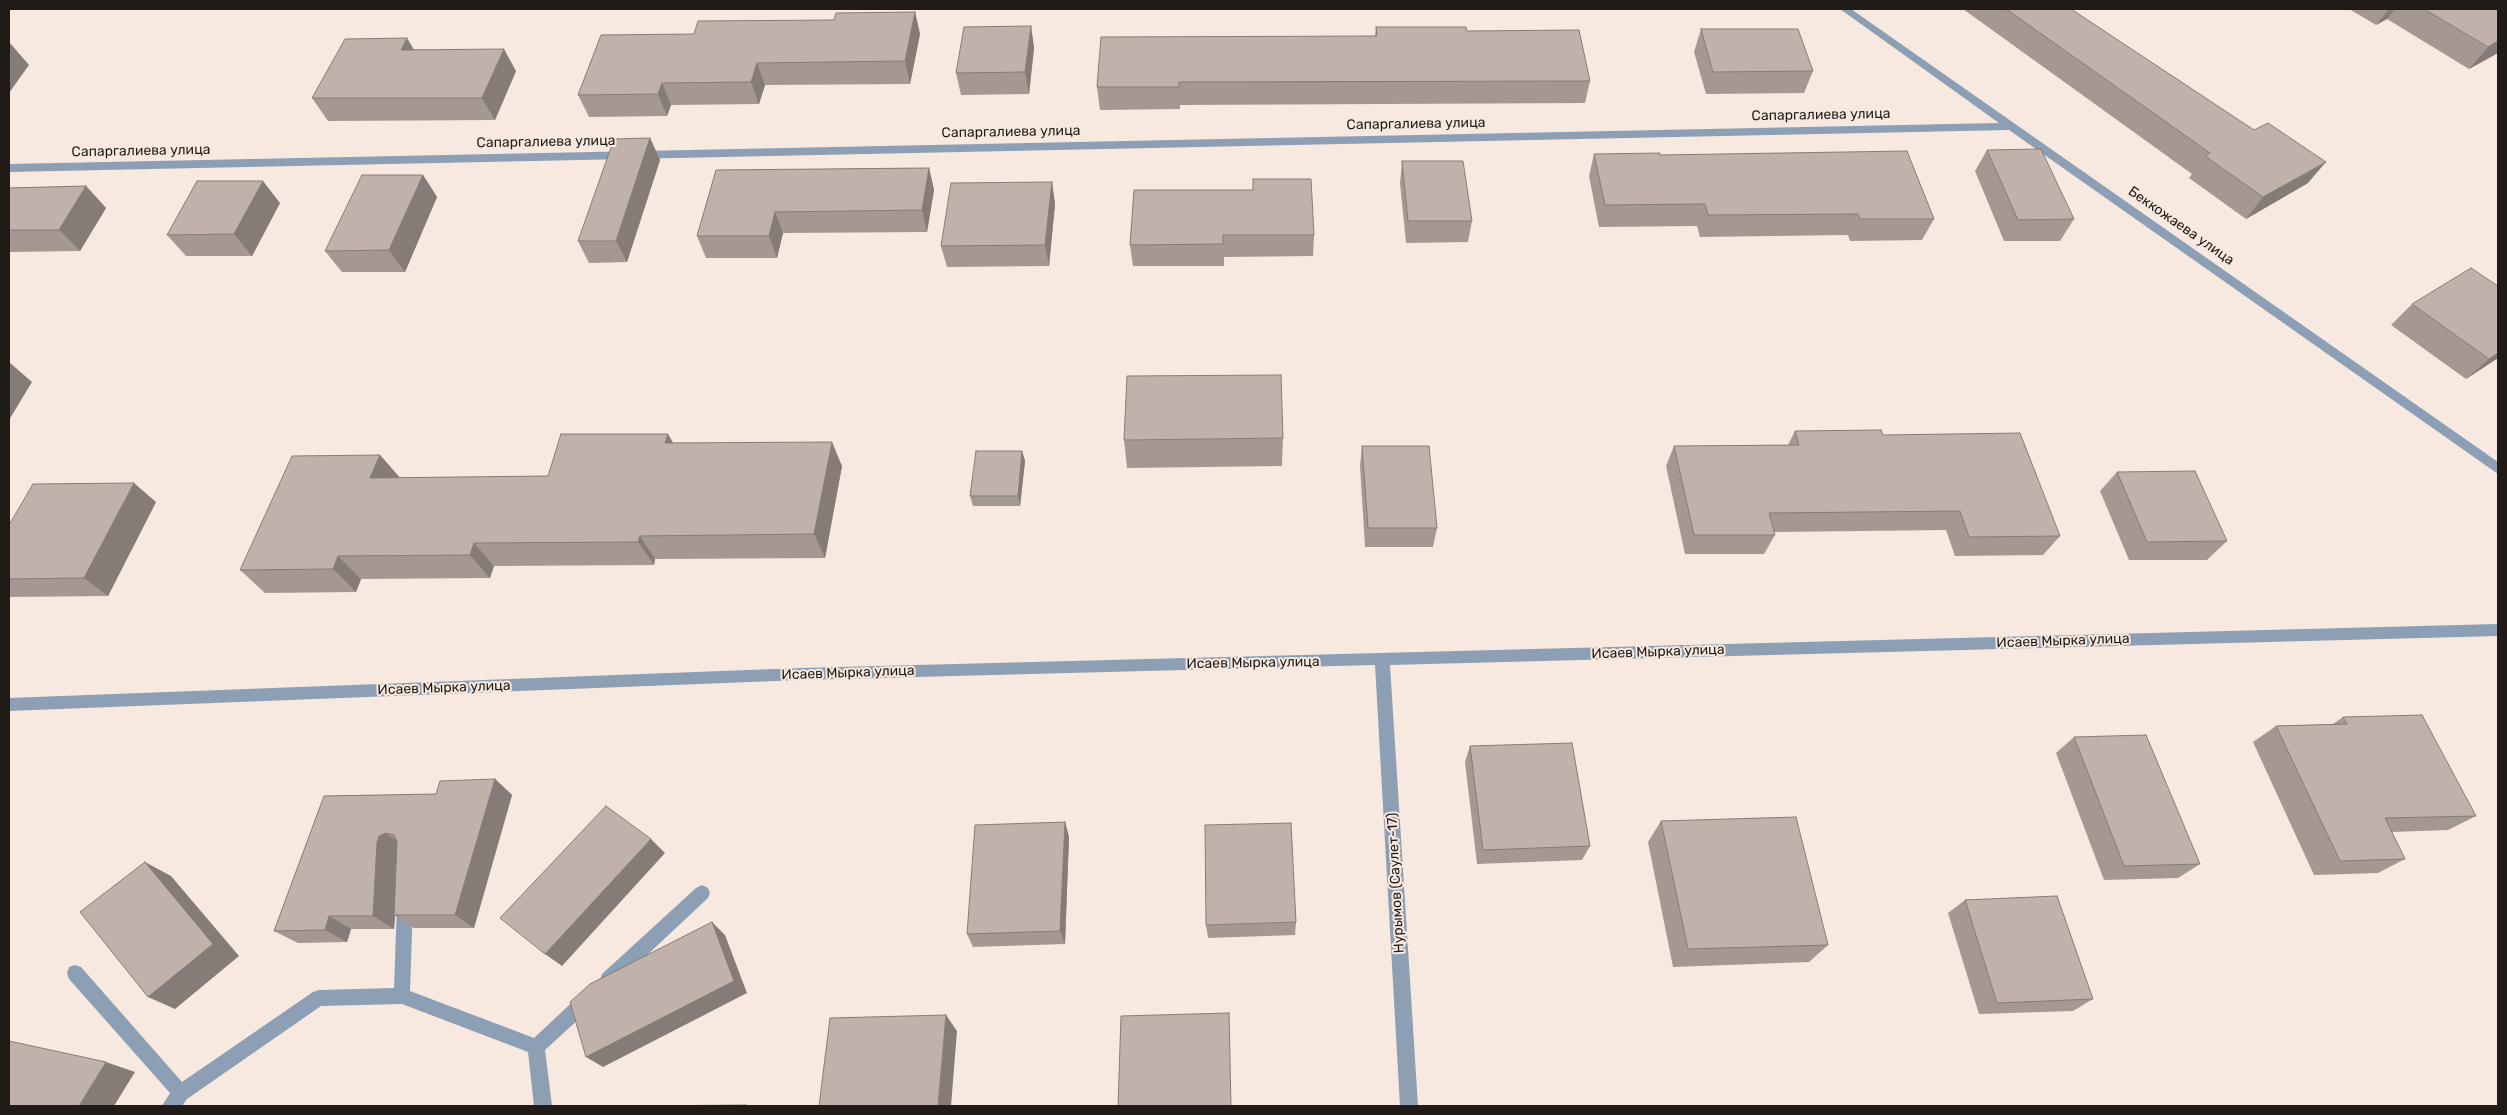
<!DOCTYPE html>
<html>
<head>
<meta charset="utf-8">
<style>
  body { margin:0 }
  #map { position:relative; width:2507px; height:1115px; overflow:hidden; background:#f7e9df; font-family:Rubik,sans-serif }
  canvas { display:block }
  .frame { position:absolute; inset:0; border:10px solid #201b17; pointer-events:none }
</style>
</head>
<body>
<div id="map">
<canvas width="2507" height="1115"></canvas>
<div class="frame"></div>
</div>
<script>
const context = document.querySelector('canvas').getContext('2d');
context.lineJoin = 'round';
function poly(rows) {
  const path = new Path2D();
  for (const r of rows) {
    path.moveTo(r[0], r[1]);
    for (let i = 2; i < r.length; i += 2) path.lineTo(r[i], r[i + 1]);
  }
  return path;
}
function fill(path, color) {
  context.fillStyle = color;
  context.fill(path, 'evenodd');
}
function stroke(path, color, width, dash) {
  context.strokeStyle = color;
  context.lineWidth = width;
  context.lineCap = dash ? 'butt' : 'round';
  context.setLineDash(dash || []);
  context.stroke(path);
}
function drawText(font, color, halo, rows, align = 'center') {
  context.font = font + ' Rubik,sans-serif';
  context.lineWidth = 4;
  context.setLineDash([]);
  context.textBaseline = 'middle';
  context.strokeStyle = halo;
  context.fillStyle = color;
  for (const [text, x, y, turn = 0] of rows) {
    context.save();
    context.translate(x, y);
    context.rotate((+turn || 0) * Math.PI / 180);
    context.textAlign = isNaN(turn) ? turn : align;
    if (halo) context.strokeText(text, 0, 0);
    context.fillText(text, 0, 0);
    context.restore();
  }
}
fill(poly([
  [702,885,708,888,710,893,708,898,614,986,608,988,602,986,600,980,602,974,696,888,702,885],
  [405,896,411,899,413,904,410,991,534,1038,581,994,587,992,593,994,595,1000,593,1006,545,1050,552,1106,534,1106,528,1052,402,1004,321,1006,187,1099,182,1106,162,1106,170,1093,69,979,67,973,69,967,75,965,81,967,182,1082,313,992,319,990,394,988,397,904,399,899,405,896]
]), '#8c9fb5');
fill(poly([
  [1840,9,1851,9,2498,462,2498,474,2009,130,9,172,9,164,1999,123,1840,9],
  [2498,624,2498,636,1390,665,1418,1106,1400,1106,1375,665,801,680,9,711,9,698,801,668,2498,624]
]), '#8c9fb5');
fill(poly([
  [1963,9,2071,9,2308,183,2246,219,2189,178,2192,174],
  [2349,9,2498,9,2498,53,2469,69,2387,19,2376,25],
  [915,12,920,34,910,84,765,85,759,104,671,105,667,116,589,117,578,95,694,34],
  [1031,26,1034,48,1029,94,961,95,956,73],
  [1376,27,1467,31,1590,81,1585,103,1180,105,1180,109,1100,110,1097,87,1375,36],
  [1701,29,1813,71,1804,93,1706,94,1694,52],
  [414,49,516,71,495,120,328,121,312,98],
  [650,138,660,160,627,262,589,263,578,241],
  [1987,150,2074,219,2060,241,2004,241,1975,171],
  [1594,154,1660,155,1934,219,1922,240,1850,241,1848,235,1700,237,1697,226,1599,227,1589,176],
  [1402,161,1472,221,1468,242,1406,243,1400,183],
  [929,168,934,190,927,232,783,233,777,258,706,258,697,236,716,170],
  [423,175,437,197,405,272,342,272,325,251],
  [1052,182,1055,204,1049,266,947,267,941,246],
  [86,186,106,208,80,251,9,252,9,188],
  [1134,190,1314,235,1313,256,1224,257,1224,266,1133,266,1130,245],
  [280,203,252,256,186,256,167,235],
  [2412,304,2498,358,2466,379,2391,325],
  [1795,431,1883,435,2060,536,2043,555,1955,556,1946,530,1774,532,1775,535,1764,554,1685,554,1666,466,1674,446,1788,445],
  [1283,438,1282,466,1127,468,1124,440],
  [674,443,842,466,825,558,655,559,654,565,494,566,490,578,361,579,356,592,265,593,240,570,380,455,400,478,548,476],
  [1362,446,1437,528,1433,547,1365,547,1360,466],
  [1022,451,1025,461,1020,506,973,506,970,496],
  [2117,472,2227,541,2207,560,2129,560,2100,491],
  [156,502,108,596,9,597,9,525],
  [2343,717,2476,816,2448,830,2392,832,2405,859,2378,873,2314,875,2253,742,2276,726,2333,724],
  [2074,737,2200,864,2178,878,2104,880,2056,753],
  [1470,746,1590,846,1582,860,1477,864,1465,762],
  [495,779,512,795,474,928,414,928,395,916,394,929,351,929,347,942,298,943,274,931,324,796,436,794],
  [1661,821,1828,945,1809,962,1673,967,1648,842],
  [1065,822,1069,837,1065,944,973,947,967,934],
  [1965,900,2093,999,2073,1011,1979,1014,1948,913],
  [1296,922,1295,935,1208,938,1206,925]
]), '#a59892');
fill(poly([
  [2389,9,2395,9,2387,19,2376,25],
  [915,12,920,34,910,84,905,61],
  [1031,26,1034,48,1029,94,1025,72],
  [407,38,420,60,401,50],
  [2498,41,2498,53,2469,69,2488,47],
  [10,43,29,65,9,93,9,44],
  [504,49,516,71,495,120,482,98],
  [757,63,765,85,759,104,751,82],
  [662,83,671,105,667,116,658,94],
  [650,138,660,160,627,262,616,241],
  [2326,162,2308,183,2246,219,2263,197],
  [929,168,934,190,927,232,922,210],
  [423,175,437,197,405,272,389,250],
  [263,181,280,203,252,256,234,234],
  [1052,182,1055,204,1049,266,1045,245],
  [86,186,106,208,80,251,59,230],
  [775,212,783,233,777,258,769,236],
  [2498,353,2498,358,2466,379,2489,359],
  [9,362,32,382,9,420],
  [668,434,682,458,665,443],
  [832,442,842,466,825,558,814,534],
  [1022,451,1025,461,1020,506,1018,496],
  [380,455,401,479,370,478],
  [134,483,156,502,108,596,84,578],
  [640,536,655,559,654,565,638,542],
  [474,543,494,566,490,578,470,555],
  [338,556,361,579,356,592,333,569],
  [495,779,512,795,474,928,455,915],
  [1065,822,1069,837,1065,944,1060,931],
  [386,833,406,847,394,915,395,916,394,929,373,916,377,842,379,836],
  [651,839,665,853,562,966,545,954],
  [145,862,171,876,239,956,175,1009,148,997],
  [329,916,351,929,347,942,325,930],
  [712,922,725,935,747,993,603,1067,586,1057],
  [946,1015,957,1031,951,1106,938,1106],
  [106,1062,135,1072,114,1106,79,1106]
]), '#867c77');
const building = poly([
  [2006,9,2071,9,2254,130,2268,123,2326,162,2263,197,2205,156,2210,153,2006,9],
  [2424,9,2498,9,2498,41,2488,47,2424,9],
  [915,12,905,61,757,63,751,82,662,83,658,94,578,95,601,35,694,34,698,21,834,20,836,13,915,12],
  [1031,26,1025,72,956,73,964,27,1031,26],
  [1376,27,1466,27,1467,31,1579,30,1590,81,1179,82,1179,87,1097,87,1101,37,1377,36,1376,27],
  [1701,29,1798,29,1813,71,1713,72,1701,29],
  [407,38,401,50,504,49,482,98,312,98,345,39,407,38],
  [650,138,616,241,578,241,614,139,650,138],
  [2041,149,2074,219,2018,220,1987,150,2041,149],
  [1907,151,1934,219,1860,219,1858,214,1708,215,1705,204,1605,205,1594,154,1660,153,1660,155,1907,151],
  [1402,161,1463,161,1472,221,1408,221,1402,161],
  [929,168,922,210,775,212,769,236,697,236,716,170,929,168],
  [362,175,423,175,389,250,325,251,362,175],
  [1253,179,1311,179,1314,235,1223,235,1223,244,1130,245,1134,190,1253,190,1253,179],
  [197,181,263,181,234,234,167,235,197,181],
  [1052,182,1045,245,941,246,951,183,1052,182],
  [86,186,59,230,9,230,9,188,86,186],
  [2471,268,2498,286,2498,353,2489,359,2412,304,2471,268],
  [1281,375,1283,438,1124,440,1127,376,1281,375],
  [1881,430,1883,435,2020,433,2060,536,1969,537,1960,511,1769,513,1775,535,1694,535,1674,446,1799,445,1795,431,1881,430],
  [561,434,668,434,665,443,832,442,814,534,640,536,638,542,474,543,470,555,338,556,333,569,240,570,292,456,380,455,370,478,548,476,561,434],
  [1362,446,1429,446,1437,528,1368,528,1362,446],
  [976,451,1022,451,1018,496,970,496,976,451],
  [2195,471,2227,541,2147,542,2117,472,2195,471],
  [134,483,84,578,9,579,9,525,33,484,134,483],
  [2422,715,2476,816,2385,818,2405,859,2340,861,2276,726,2347,724,2343,717,2422,715],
  [2146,735,2200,864,2124,866,2074,737,2146,735],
  [1572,743,1590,846,1483,850,1470,746,1572,743],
  [495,779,455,915,394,915,397,842,394,835,386,833,379,836,377,842,373,916,329,916,325,930,274,931,324,796,436,794,440,781,495,779],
  [606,806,651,839,545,954,500,918,606,806],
  [1796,817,1828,945,1688,949,1661,821,1796,817],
  [1065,822,1060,931,967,934,975,825,1065,822],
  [1291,823,1296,922,1206,925,1205,825,1291,823],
  [145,862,213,944,148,997,80,912,145,862],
  [2057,896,2093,999,1997,1003,1965,900,2057,896],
  [712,922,734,981,586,1057,570,1002,590,984,712,922],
  [1229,1013,1231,1106,1118,1106,1121,1016,1229,1013],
  [946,1015,938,1106,819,1106,830,1018,946,1015],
  [9,1041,106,1062,79,1106,9,1106,9,1041],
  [746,1105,745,1106,635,1106,746,1105]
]);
fill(building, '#c0b1aa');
stroke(building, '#867c77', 1);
drawText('14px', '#201b17', '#f7e9df', [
  ["Сапаргалиева улица",1821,115,-1],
  ["Сапаргалиева улица",1416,124,-1],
  ["Сапаргалиева улица",1011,132,-1],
  ["Сапаргалиева улица",546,142,-1],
  ["Сапаргалиева улица",141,151,-1],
  ["Беккожаева улица",2181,226,35],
  ["Исаев Мырка улица",2063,641,-2],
  ["Исаев Мырка улица",1658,652,-2],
  ["Исаев Мырка улица",1253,663,-1],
  ["Исаев Мырка улица",848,673,-2],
  ["Исаев Мырка улица",444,688,-2],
  ["Нурымов (Саулет-17)",1396,883,-93]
]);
</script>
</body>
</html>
